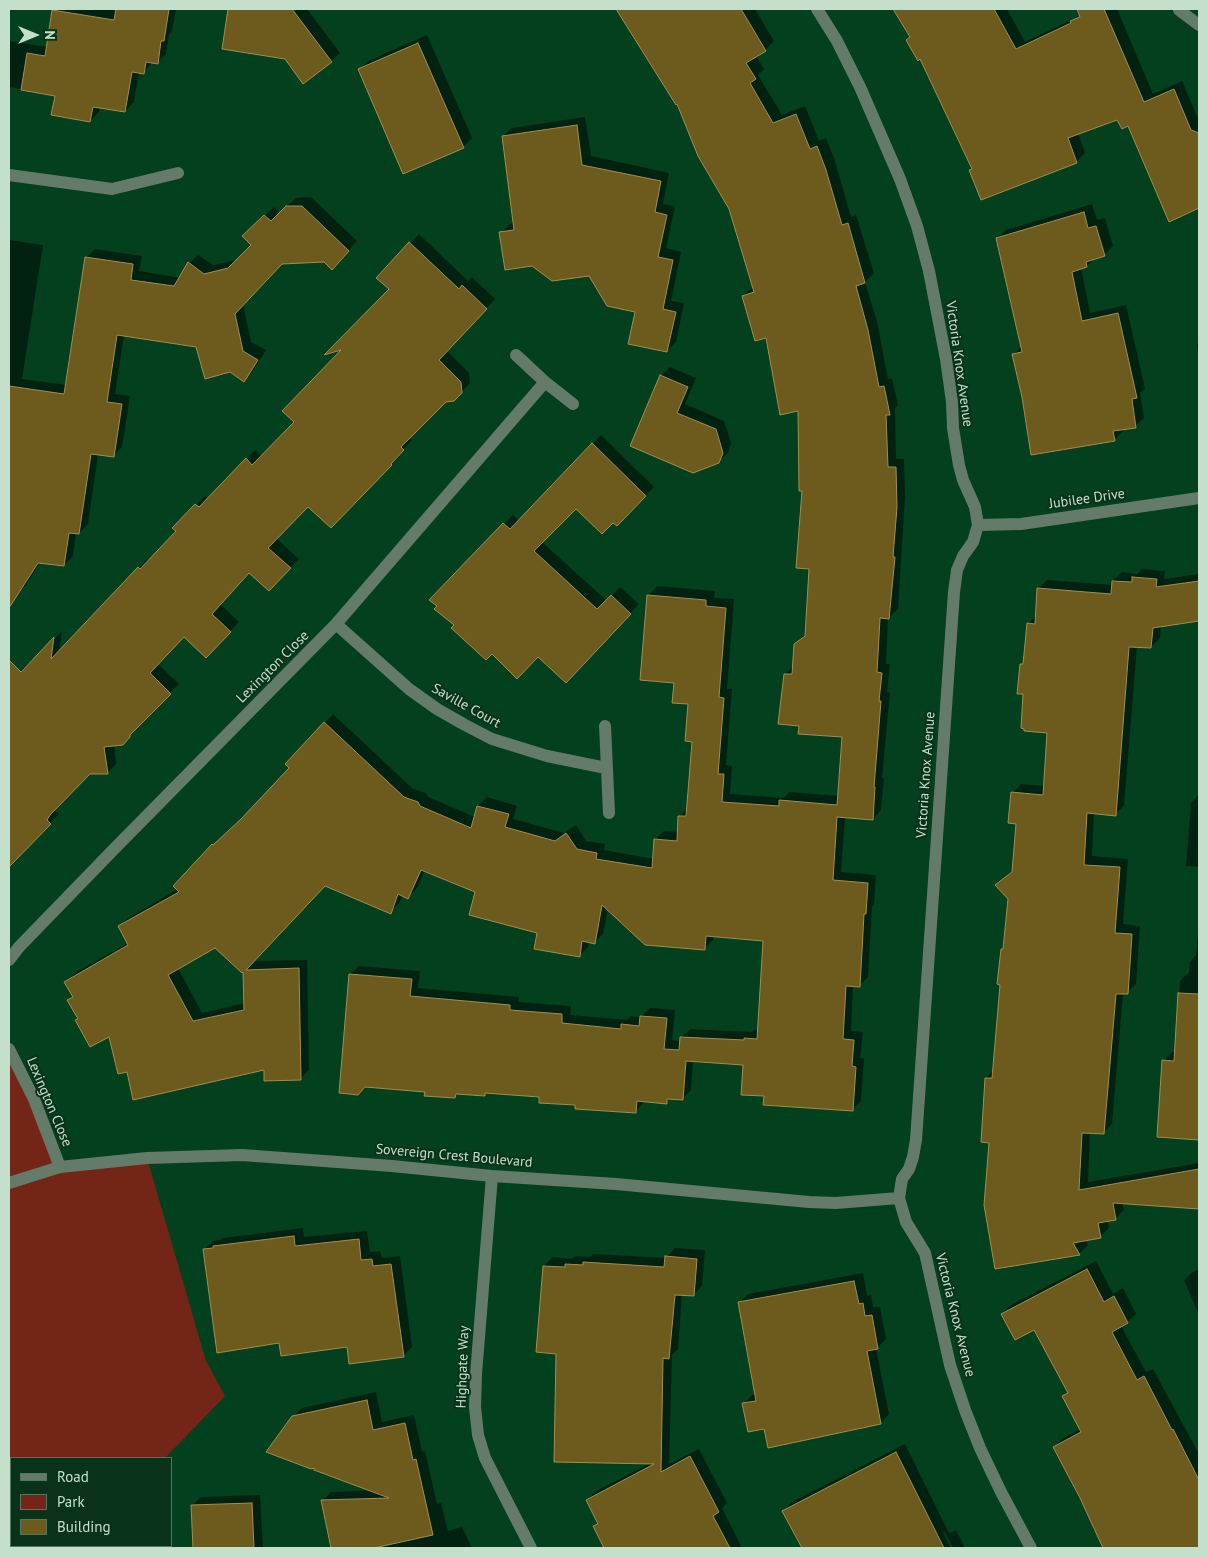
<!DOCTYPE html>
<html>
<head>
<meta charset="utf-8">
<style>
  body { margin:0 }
  #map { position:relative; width:1208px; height:1557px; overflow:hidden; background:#03401e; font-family:"PT Sans",sans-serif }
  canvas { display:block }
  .frame { position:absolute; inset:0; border:10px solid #c4e0cb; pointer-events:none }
  .legend { position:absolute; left:10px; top:1457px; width:162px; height:90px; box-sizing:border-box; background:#083319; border:1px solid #537860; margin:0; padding:6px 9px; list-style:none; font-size:15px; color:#c4e0cb }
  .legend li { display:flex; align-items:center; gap:10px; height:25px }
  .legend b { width:25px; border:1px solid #537860 }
  .north { position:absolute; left:10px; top:10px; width:50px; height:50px; -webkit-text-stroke:4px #083319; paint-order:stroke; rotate:90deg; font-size:14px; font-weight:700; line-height:20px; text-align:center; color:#c4e0cb }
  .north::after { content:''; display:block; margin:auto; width:18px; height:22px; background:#c4e0cb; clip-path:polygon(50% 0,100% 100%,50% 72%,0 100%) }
</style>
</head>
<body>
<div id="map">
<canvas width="1208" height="1557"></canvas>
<div class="frame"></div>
<ul class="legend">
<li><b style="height:6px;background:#657b6a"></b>Road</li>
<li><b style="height:14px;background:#732618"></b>Park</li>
<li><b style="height:14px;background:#6d5b1e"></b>Building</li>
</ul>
<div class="north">N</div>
</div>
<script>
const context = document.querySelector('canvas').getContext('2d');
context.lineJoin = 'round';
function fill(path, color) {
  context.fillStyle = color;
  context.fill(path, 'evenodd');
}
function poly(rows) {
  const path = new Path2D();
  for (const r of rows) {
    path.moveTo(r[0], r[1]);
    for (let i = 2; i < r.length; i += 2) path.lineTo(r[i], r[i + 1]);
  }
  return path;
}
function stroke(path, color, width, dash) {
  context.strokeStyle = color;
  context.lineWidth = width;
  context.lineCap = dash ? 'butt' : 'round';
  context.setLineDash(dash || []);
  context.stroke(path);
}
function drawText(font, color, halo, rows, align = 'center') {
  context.font = font + ' "PT Sans",sans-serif';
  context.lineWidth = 4;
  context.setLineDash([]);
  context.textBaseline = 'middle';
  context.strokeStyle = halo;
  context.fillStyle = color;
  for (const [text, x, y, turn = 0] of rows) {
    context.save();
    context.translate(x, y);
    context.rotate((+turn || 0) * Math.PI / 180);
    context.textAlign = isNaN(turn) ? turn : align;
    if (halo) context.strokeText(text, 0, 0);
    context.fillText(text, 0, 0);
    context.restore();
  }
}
fill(poly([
  [9,1049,60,1167,147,1158,206,1361,225,1396,165,1458,11,1458,11,1546,82,1546,80,1548,9,1548]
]), '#732618');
fill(poly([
  [55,9,104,9,117,11,118,9,176,9,172,31,169,35,166,54,157,62,153,61,144,72,139,72,134,102,125,111,100,107,99,112,90,121,56,95,9,87,9,41,47,47,53,11],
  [229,9,307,9,340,53,331,61,285,58,223,48],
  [625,9,757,9,756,11,774,41,765,50,756,56,764,69,758,75,782,115,805,106,819,141,826,138,835,161,851,217,856,215,874,273,865,282,877,321,888,379,892,378,898,405,895,409,896,459,904,459,905,497,898,609,888,618,886,664,890,664,887,692,890,693,882,778,884,778,881,810,873,819,845,817,841,872,876,875,874,904,872,907,868,977,859,986,853,985,851,1031,863,1032,860,1058,864,1058,861,1101,852,1110,765,1095,745,1064,693,1060,691,1090,682,1099,671,1098,666,1103,645,1101,636,1111,577,1104,540,1096,487,1092,484,1095,459,1093,455,1097,426,1091,350,974,359,966,420,971,418,988,519,997,518,1002,571,1006,570,1015,627,1020,631,1016,641,1017,650,1008,675,1010,672,1040,681,1041,681,1038,690,1029,752,1032,754,1030,759,1030,764,939,713,936,713,940,704,949,608,909,603,934,595,942,589,941,588,947,579,956,538,933,477,891,425,870,417,888,408,897,403,895,399,903,390,912,325,885,252,961,307,960,309,1070,300,1079,265,1068,128,1070,109,1035,76,1020,79,1018,69,1000,73,995,66,982,75,973,128,943,120,926,128,918,178,889,213,845,246,815,291,768,325,723,333,714,413,789,426,793,428,797,475,817,478,806,487,797,517,806,513,819,564,833,576,825,586,841,605,844,604,850,654,859,655,839,664,831,678,832,680,816,688,808,693,741,689,703,675,682,649,595,657,586,715,591,714,598,734,599,727,689,732,689,726,765,732,766,730,794,784,798,789,792,839,796,844,736,800,725,786,674,793,666,795,644,806,633,810,568,799,410,767,337,743,296,754,286,731,208,678,103],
  [215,946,244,969,245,1003,202,1013,178,968],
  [895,9,1007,9,1025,42,1071,20,1091,49,1093,48,1077,9,1117,9,1153,94,1182,81,1199,121,1199,207,1169,220,1129,125,1118,118,1078,133,1085,153,1077,161,982,198,971,170,973,168,911,37],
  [427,35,472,138,463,147,360,70,368,61],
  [585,117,591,156,669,173,663,204,675,206,666,248,681,252,671,301,684,303,676,342,667,351,636,311,590,274,501,233,510,224,515,223,503,136,512,128],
  [311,197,357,241,340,259,282,263,243,304,251,342,266,350,252,372,244,381,197,346,124,335,115,394,130,396,122,447,113,456,98,454,88,524,79,533,76,532,73,556,64,565,40,562,26,585,17,594,9,588,9,542,26,514,9,511,9,240,43,245,22,379,67,385,86,258,95,249,142,256,139,271,181,278,189,263,198,255,213,265,238,260,252,245,244,236,274,207,280,213,296,198],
  [1092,204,1097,220,1105,218,1113,246,1104,255,1095,258,1087,266,1081,268,1090,313,1126,305,1145,389,1140,393,1144,418,1135,426,1123,428,1123,431,1114,440,1023,397,1013,355,1022,346,997,238,1006,230],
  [419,234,468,281,472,277,495,299,447,351,469,373,470,383,454,400,446,401,409,438,412,440,398,454,400,456,331,526,308,505,276,538,299,559,269,589,250,571,220,604,239,622,206,656,184,636,158,664,179,684,138,725,138,727,122,744,114,745,116,764,108,772,90,772,59,805,55,811,59,814,9,866,9,682,29,662,30,664,62,631,59,652,139,568,147,559,150,561,178,531,174,528,205,496,209,499,255,450,262,457,295,422,345,348,391,289,378,278],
  [1199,342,1199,361,1197,344],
  [670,367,696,378,685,404,724,421,731,443,728,453,718,462,693,472,661,376],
  [601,435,654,487,617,524,576,507,542,542,607,601,620,587,639,604,575,673,538,655,492,653,456,625,431,600,513,515,519,521],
  [1142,569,1165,571,1164,579,1199,574,1199,620,1161,626,1160,638,1151,647,1137,646,1124,806,1115,814,1094,813,1092,856,1128,859,1123,924,1140,926,1136,984,1127,993,1123,993,1112,1124,1103,1133,1090,1132,1088,1182,1199,1163,1199,1208,1122,1203,1124,1210,1115,1219,1107,1220,1109,1228,1100,1237,1085,1239,1088,1245,1079,1254,990,1142,986,1078,994,1070,1002,983,1002,949,1005,946,1009,898,1006,877,1013,871,1017,822,1012,793,1021,784,1045,786,1049,731,1025,693,1021,665,1024,662,1028,624,1037,615,1038,589,1047,580,1113,585,1113,581,1122,572,1137,574],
  [1199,794,1199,867,1186,866,1191,803],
  [1199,921,1199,1139,1159,1136,1164,1061,1172,1052,1176,1052,1180,981,1189,972,1190,962,1196,955],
  [303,1228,304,1237,367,1231,370,1252,380,1251,382,1258,400,1256,412,1347,403,1356,348,1346,280,1342,204,1250,213,1241,220,1240,223,1238],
  [675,1248,705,1250,702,1286,693,1295,682,1294,678,1349,672,1355,669,1464,699,1449,727,1503,722,1508,742,1548,609,1548,596,1525,599,1523,587,1500,596,1491,651,1463,557,1353,544,1266,553,1257,572,1259,575,1256,590,1257,593,1254,666,1258],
  [1096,1261,1113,1294,1123,1288,1136,1314,1127,1322,1121,1326,1146,1372,1153,1369,1199,1454,1199,1548,1105,1548,1054,1447,1063,1438,1081,1429,1064,1396,1069,1391,1035,1328,1002,1314,1011,1305],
  [1199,1269,1199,1315,1184,1280,1193,1272],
  [863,1273,867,1296,871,1295,873,1307,880,1307,886,1339,876,1349,889,1414,880,1423,765,1427,744,1404,752,1395,756,1394,739,1303,748,1294],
  [376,1392,382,1422,414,1415,422,1452,425,1451,437,1504,441,1503,448,1531,462,1527,472,1548,333,1548,322,1501,331,1492,373,1490,293,1417,302,1408],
  [905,1444,949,1533,956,1530,965,1548,953,1548,945,1532,943,1533,951,1548,824,1548,816,1532,784,1511,792,1502],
  [260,1495,263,1548,195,1548,193,1505,201,1497],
  [116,1546,160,1546,161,1548,109,1548]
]), '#0007');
const building = poly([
  [116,9,169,9,164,41,161,41,158,64,146,62,144,74,132,72,125,112,93,107,90,122,51,115,55,96,21,90,27,53,45,56,52,10,114,20,116,9],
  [228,9,292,9,332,62,303,84,285,59,222,49,228,9],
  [616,9,741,9,766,51,746,63,756,79,750,83,773,123,796,114,810,149,817,146,826,170,842,225,848,223,865,283,856,286,868,330,879,387,884,386,890,415,886,415,888,467,896,467,897,507,893,557,895,557,889,619,880,618,877,672,882,673,879,701,881,701,874,787,875,787,873,820,837,817,833,880,868,883,866,914,864,914,860,987,846,986,843,1039,854,1040,852,1066,856,1067,853,1111,763,1105,764,1096,741,1095,743,1065,686,1061,683,1100,667,1099,667,1104,637,1101,636,1113,575,1109,575,1105,539,1103,539,1097,485,1093,485,1096,456,1094,455,1098,424,1096,425,1092,365,1087,358,1095,339,1093,349,974,412,979,410,996,510,1005,510,1010,562,1014,562,1023,621,1029,621,1024,639,1026,640,1016,667,1018,664,1049,679,1050,680,1037,744,1040,744,1038,757,1039,763,941,706,936,705,950,645,945,602,905,595,944,582,941,580,957,534,949,537,933,469,915,475,892,421,870,408,899,398,894,391,914,325,886,246,970,299,968,301,1080,264,1081,264,1070,133,1100,127,1072,118,1074,109,1037,90,1047,75,1020,78,1019,67,1000,73,997,64,982,128,945,118,926,179,892,173,886,212,844,213,845,241,819,289,768,285,764,324,722,404,797,418,802,420,806,471,828,477,806,509,814,505,827,555,841,566,833,577,849,597,853,596,859,652,868,654,839,677,841,678,816,686,816,692,742,685,741,688,704,672,703,674,683,640,680,647,595,706,600,706,606,726,608,719,697,724,698,718,774,724,774,722,802,779,806,779,800,837,805,842,737,798,734,799,726,778,724,784,674,792,674,794,644,805,636,809,569,796,568,802,491,799,491,798,411,780,415,766,338,755,341,742,296,754,292,729,209,698,156,677,104,676,105,616,9],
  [215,948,242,973,243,972,244,1010,193,1021,168,975,215,948],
  [893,9,994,9,1016,49,1071,23,1070,21,1080,17,1077,9,1104,9,1144,102,1174,89,1191,130,1199,133,1199,208,1169,222,1128,126,1122,129,1117,120,1068,138,1077,163,981,200,969,170,972,169,920,59,918,61,906,40,910,37,893,9],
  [418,43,464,148,403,174,358,69,418,43],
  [577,125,582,165,661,181,655,212,667,215,658,257,673,260,663,309,676,312,667,352,628,344,635,312,607,306,589,276,552,281,532,266,505,270,499,232,514,230,502,136,577,125],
  [286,206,302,206,349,251,332,270,324,262,282,264,235,314,243,351,258,360,244,382,230,372,205,379,196,347,117,335,107,402,122,404,114,457,91,454,79,534,69,533,64,566,38,563,9,608,9,386,64,394,85,257,133,264,131,280,174,286,188,262,204,274,228,268,251,245,242,236,264,215,271,221,286,206],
  [1084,212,1088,228,1096,226,1105,256,1086,262,1087,267,1072,272,1082,321,1118,313,1137,398,1132,399,1136,428,1113,431,1115,441,1031,455,1022,397,1012,354,1022,352,996,238,1084,212],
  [409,242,459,289,462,285,487,309,439,360,461,382,462,393,454,401,446,402,401,447,404,450,391,464,392,465,331,528,308,507,268,548,291,568,269,591,249,573,212,614,231,632,206,658,184,637,150,673,171,694,130,735,130,737,123,745,104,747,108,774,90,774,50,815,47,820,51,824,9,867,9,660,21,672,54,637,51,659,138,567,140,569,176,531,172,528,195,504,199,507,246,458,252,465,294,422,282,411,341,350,324,355,389,289,376,278,409,242],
  [660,375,688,387,677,413,716,429,723,453,719,463,693,473,630,446,660,375],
  [592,443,646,496,617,526,613,523,602,534,576,509,534,551,597,609,611,595,631,614,566,683,538,657,517,679,492,654,486,660,451,628,454,625,434,609,437,606,429,600,503,523,510,529,592,443],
  [1132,577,1157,579,1156,587,1199,581,1199,621,1153,628,1151,648,1129,647,1116,816,1087,813,1084,865,1120,867,1115,933,1132,934,1128,994,1116,994,1104,1134,1082,1133,1079,1190,1199,1169,1199,1209,1113,1203,1116,1220,1098,1223,1101,1238,1073,1243,1080,1255,995,1269,984,1205,989,1143,981,1142,985,1078,992,1078,1000,985,997,984,1001,949,1003,949,1008,899,995,885,1012,872,1016,824,1008,823,1011,792,1043,795,1047,733,1024,731,1024,729,1021,728,1023,694,1017,694,1020,664,1023,664,1027,623,1035,624,1037,588,1111,594,1112,581,1132,582,1132,577],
  [1178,993,1199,994,1199,1140,1157,1137,1162,1060,1174,1061,1178,993],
  [294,1236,295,1246,359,1239,361,1260,372,1259,373,1266,391,1264,404,1357,349,1364,347,1347,281,1356,279,1343,217,1353,203,1249,213,1248,213,1246,294,1236],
  [665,1256,697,1259,694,1296,675,1295,669,1359,663,1358,661,1472,690,1456,719,1512,713,1516,730,1548,604,1548,593,1526,598,1524,586,1500,654,1464,554,1462,556,1354,536,1352,543,1266,565,1267,565,1264,583,1265,583,1262,664,1267,665,1256],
  [1087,1269,1104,1302,1114,1296,1128,1323,1112,1332,1137,1380,1144,1376,1172,1430,1173,1429,1199,1480,1199,1548,1103,1548,1080,1498,1053,1447,1081,1432,1062,1396,1068,1393,1034,1330,1015,1340,1001,1314,1087,1269],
  [854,1281,859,1304,863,1303,865,1316,872,1315,878,1349,867,1351,881,1424,768,1448,764,1429,748,1432,742,1403,756,1401,738,1302,854,1281],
  [367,1400,373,1430,405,1423,413,1460,416,1459,433,1535,374,1548,331,1548,321,1500,389,1498,314,1470,314,1468,311,1469,266,1452,292,1416,367,1400],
  [896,1452,944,1548,802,1548,782,1511,896,1452],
  [252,1503,254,1548,193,1548,191,1505,252,1503]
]);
fill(building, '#6d5b1e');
stroke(building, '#a18e53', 1);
stroke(poly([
  [817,9,837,41,860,87,900,179,917,226,929,271,946,359,952,402,953,428,959,465,963,480,975,507,978,525,973,542,963,556,957,570,954,592,916,1140,913,1157,909,1169,902,1179,899,1198,906,1222,925,1253,950,1365,965,1410,980,1448,1001,1492,1031,1548],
  [1179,10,1199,25],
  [9,175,112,189,178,173],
  [516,355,545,382,573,404],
  [978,525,1021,524,1199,498],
  [336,624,409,689,437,709,465,725,492,739,547,756,606,768],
  [605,726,609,813],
  [9,960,19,947,117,846,336,624,545,382],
  [9,1049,34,1099,60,1167],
  [492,1176,476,1374,475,1407,478,1435,485,1458,531,1548],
  [9,1183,60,1167,147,1158,242,1155,392,1166,492,1176,616,1184,809,1202,836,1203,899,1198]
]), '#657b6a', 12);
drawText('14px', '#c4e0cb', '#083319', [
  ["Victoria Knox Avenue",959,364,82],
  ["Jubilee Drive",1087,499,-8],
  ["Lexington Close",273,667,-45],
  ["Saville Court",466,706,29],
  ["Victoria Knox Avenue",926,775,-86],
  ["Lexington Close",49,1102,67],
  ["Sovereign Crest Boulevard",454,1156,5],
  ["Victoria Knox Avenue",955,1315,76],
  ["Highgate Way",463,1367,-88]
]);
</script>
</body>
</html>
